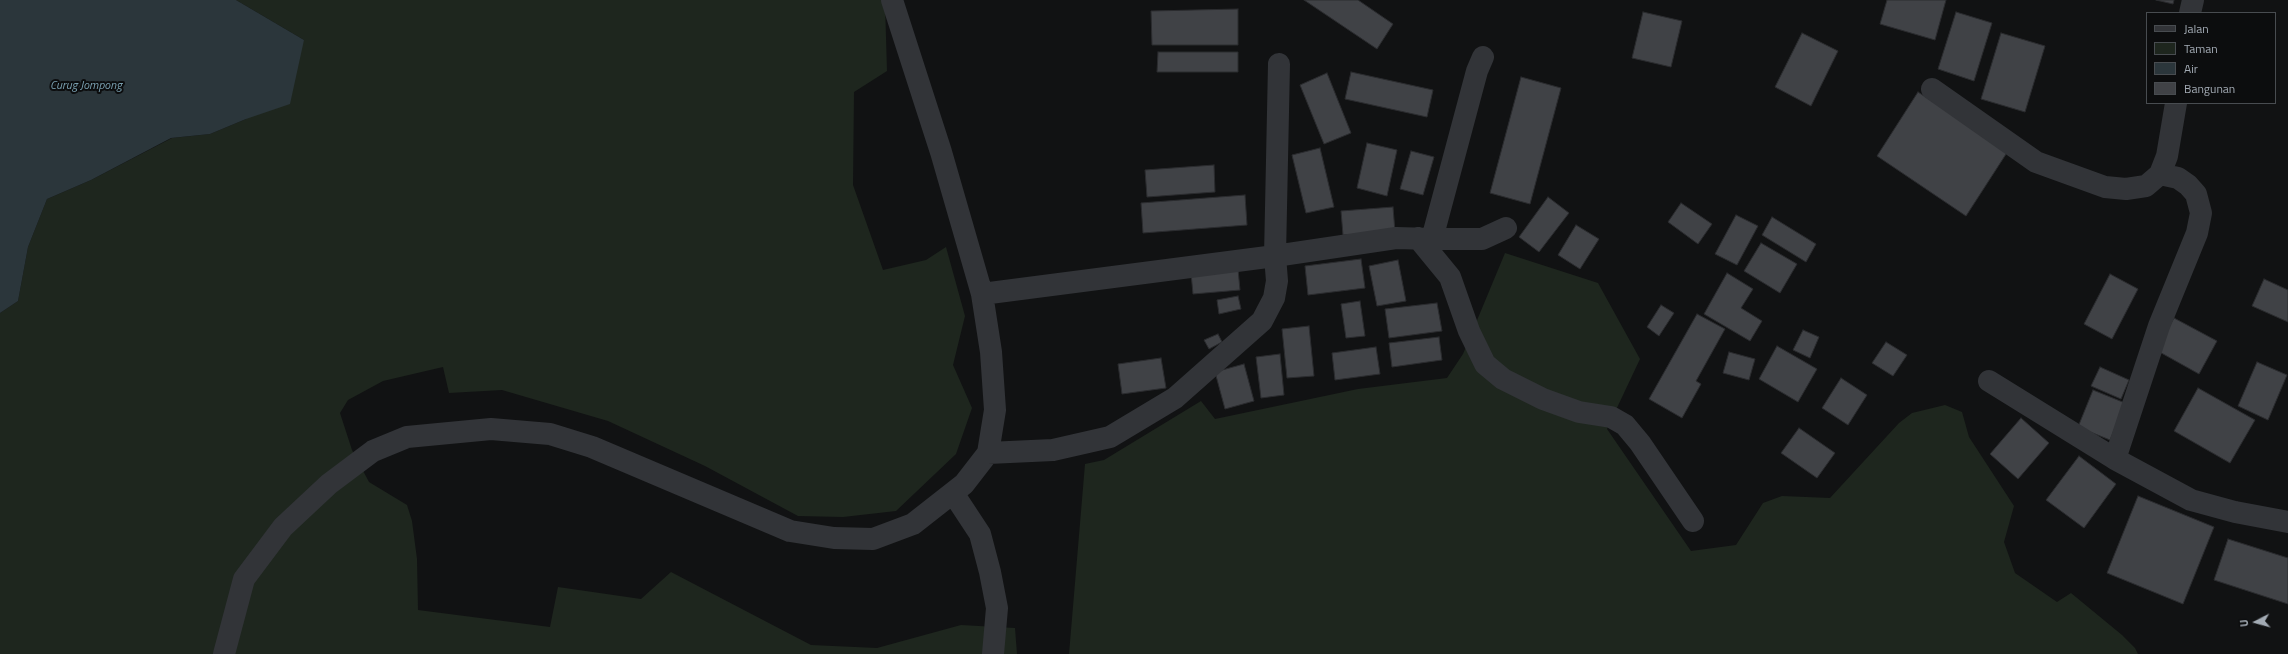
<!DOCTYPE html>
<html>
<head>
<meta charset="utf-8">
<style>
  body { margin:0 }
  #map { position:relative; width:2288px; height:654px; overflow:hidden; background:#111213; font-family:"Titillium Web",sans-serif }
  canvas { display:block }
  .legend { position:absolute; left:2146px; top:12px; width:130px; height:92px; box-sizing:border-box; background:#0c0d0e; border:1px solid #484c50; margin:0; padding:5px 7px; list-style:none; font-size:12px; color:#a3abb4 }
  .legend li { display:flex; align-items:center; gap:8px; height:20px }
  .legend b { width:20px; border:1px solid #484c50 }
  .north { position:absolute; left:2236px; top:602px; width:40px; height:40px; -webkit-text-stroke:3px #0c0d0e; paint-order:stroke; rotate:264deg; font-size:11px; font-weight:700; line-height:16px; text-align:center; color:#a3abb4 }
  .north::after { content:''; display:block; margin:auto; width:14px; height:18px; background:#a3abb4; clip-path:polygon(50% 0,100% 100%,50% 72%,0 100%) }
</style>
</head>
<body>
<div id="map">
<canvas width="2288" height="654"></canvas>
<ul class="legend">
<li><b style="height:5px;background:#323438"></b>Jalan</li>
<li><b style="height:11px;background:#1e261e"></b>Taman</li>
<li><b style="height:11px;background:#2b363b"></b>Air</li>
<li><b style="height:11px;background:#404246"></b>Bangunan</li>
</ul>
<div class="north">U</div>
</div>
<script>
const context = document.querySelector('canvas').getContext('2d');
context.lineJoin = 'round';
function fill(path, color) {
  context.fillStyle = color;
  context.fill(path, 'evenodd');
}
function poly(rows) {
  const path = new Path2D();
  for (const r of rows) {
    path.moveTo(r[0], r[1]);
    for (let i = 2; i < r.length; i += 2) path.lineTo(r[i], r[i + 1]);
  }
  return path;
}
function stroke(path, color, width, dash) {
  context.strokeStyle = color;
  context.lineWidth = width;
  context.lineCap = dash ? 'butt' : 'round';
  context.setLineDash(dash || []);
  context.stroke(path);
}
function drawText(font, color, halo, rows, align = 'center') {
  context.font = font + ' "Titillium Web",sans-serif';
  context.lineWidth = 4;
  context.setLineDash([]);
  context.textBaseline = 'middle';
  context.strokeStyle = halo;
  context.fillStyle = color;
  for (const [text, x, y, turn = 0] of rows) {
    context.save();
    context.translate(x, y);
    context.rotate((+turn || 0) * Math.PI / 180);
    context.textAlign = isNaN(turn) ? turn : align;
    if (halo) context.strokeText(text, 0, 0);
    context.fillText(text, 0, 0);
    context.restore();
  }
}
fill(poly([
  [236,0,883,0,885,3,887,71,854,92,853,185,883,270,926,260,946,247,965,316,953,365,972,408,956,454,896,511,843,517,798,516,705,466,608,421,502,390,449,393,443,367,383,381,348,400,340,413,352,450,369,482,407,505,412,521,417,559,418,610,550,627,558,587,641,599,671,572,811,645,877,648,961,625,1015,628,1017,654,0,654,0,313,18,301,28,247,47,199,91,180,172,138,210,134,246,119,304,40],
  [1505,253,1598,283,1640,359,1607,429,1691,551,1736,545,1763,503,1782,496,1830,498,1899,423,1912,413,1945,405,1962,412,1969,437,2014,506,2004,542,2015,573,2057,602,2071,593,2122,635,2135,648,2138,654,1069,654,1085,464,1104,460,1201,401,1215,419,1358,389,1447,378,1463,354]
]), '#1e261e');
fill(poly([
  [0,0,236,0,304,40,290,104,246,119,210,134,171,138,91,180,47,199,28,247,18,301,0,313]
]), '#2b363b');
const building = poly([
  [1304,0,1358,0,1393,24,1377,49,1304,0],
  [1887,0,1946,0,1935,40,1880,24,1887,0],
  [2156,0,2174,0,2173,4,2156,0],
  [1238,9,1238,45,1152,45,1151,11,1238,9],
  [1643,12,1682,21,1671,67,1632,58,1643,12],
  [1956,12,1992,23,1974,81,1938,69,1956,12],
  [1802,33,1838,51,1811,106,1775,87,1802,33],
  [2001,33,2045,46,2025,112,1981,99,2001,33],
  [1158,52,1238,52,1238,72,1157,72,1158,52],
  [1351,72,1433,90,1427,117,1345,99,1351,72],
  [1327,73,1351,133,1324,144,1300,85,1327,73],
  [1521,77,1561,88,1530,204,1490,193,1521,77],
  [1918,92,2008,151,1966,216,1877,156,1918,92],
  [1367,143,1397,150,1387,196,1357,188,1367,143],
  [1320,148,1334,207,1306,213,1292,155,1320,148],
  [1411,151,1434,157,1423,195,1400,189,1411,151],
  [1214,165,1215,192,1147,197,1145,170,1214,165],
  [1245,195,1247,225,1143,233,1141,203,1245,195],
  [1548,197,1569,213,1539,252,1519,237,1548,197],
  [1681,203,1712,224,1698,244,1668,222,1681,203],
  [1393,207,1395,232,1343,235,1341,211,1393,207],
  [1736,215,1758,226,1737,265,1715,254,1736,215],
  [1772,217,1816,244,1806,262,1762,235,1772,217],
  [1576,225,1599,239,1580,269,1558,255,1576,225],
  [1761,243,1797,264,1780,293,1744,271,1761,243],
  [1361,259,1365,288,1308,295,1305,266,1361,259],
  [1398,260,1406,301,1377,306,1369,266,1398,260],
  [1238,269,1240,290,1193,294,1191,273,1238,269],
  [1727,273,1753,289,1741,308,1762,321,1750,341,1704,314,1727,273],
  [2110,274,2138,289,2112,339,2084,324,2110,274],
  [2264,279,2288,290,2288,322,2252,306,2264,279],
  [1238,296,1241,309,1219,314,1217,300,1238,296],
  [1360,301,1365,336,1346,338,1341,304,1360,301],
  [1437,303,1442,331,1389,338,1385,309,1437,303],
  [1661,305,1674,313,1659,336,1647,327,1661,305],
  [1697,314,1725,329,1696,381,1701,384,1682,418,1649,399,1697,314],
  [2174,318,2217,341,2199,374,2156,350,2174,318],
  [1309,326,1314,376,1287,378,1282,329,1309,326],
  [1803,330,1819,337,1810,358,1793,350,1803,330],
  [1218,334,1222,342,1209,349,1204,340,1218,334],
  [1439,337,1442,360,1392,367,1389,343,1439,337],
  [1886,342,1907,355,1893,376,1872,363,1886,342],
  [1777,346,1817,369,1798,402,1759,379,1777,346],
  [1376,347,1380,374,1335,380,1332,353,1376,347],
  [1729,352,1755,359,1749,380,1723,373,1729,352],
  [1280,354,1284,395,1261,398,1256,357,1280,354],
  [1161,358,1166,388,1122,394,1118,364,1161,358],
  [2257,362,2287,375,2268,420,2238,406,2257,362],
  [1244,364,1254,401,1225,409,1215,372,1244,364],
  [2100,367,2129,380,2121,399,2091,386,2100,367],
  [1841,378,1867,395,1848,425,1822,408,1841,378],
  [2198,388,2255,420,2230,463,2174,431,2198,388],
  [2093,390,2125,403,2110,440,2078,427,2093,390],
  [2021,418,2049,443,2018,479,1990,454,2021,418],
  [1799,428,1835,453,1817,478,1781,453,1799,428],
  [2079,456,2116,484,2084,528,2046,500,2079,456],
  [2138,496,2214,527,2183,604,2107,573,2138,496],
  [2228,539,2288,558,2288,604,2214,580,2228,539]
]);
fill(building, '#404246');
stroke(building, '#2b2c2f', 1);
stroke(poly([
  [2190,13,2193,0],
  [1932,89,2036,162,2105,187,2126,189,2146,186,2160,174,2167,156,2176,103],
  [1418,238,1450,277,1469,331,1485,364,1503,379,1543,399,1579,412,1611,417,1625,425,1640,443,1693,521],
  [1432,239,1482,239,1506,228],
  [982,294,1275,256,1279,64],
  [1989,381,2115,459,2191,500,2235,512,2288,522],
  [988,453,1053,450,1110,437,1175,398,1262,321,1274,298,1277,281,1275,256,1396,238,1432,239,1477,71,1483,57],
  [2115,459,2159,326,2197,233,2201,213,2196,194,2188,185,2178,178,2160,174],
  [953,493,980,534,990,572,997,608,993,654],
  [224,654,244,579,283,527,329,484,373,451,407,437,491,429,550,434,592,447,790,531,834,538,873,539,913,524,964,484,988,453,995,410,991,352,982,294,941,152,892,0]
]), '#323438', 22);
drawText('italic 12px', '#799faf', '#0c0d0e', [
  ["Curug Jompong",86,86]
]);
</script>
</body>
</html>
